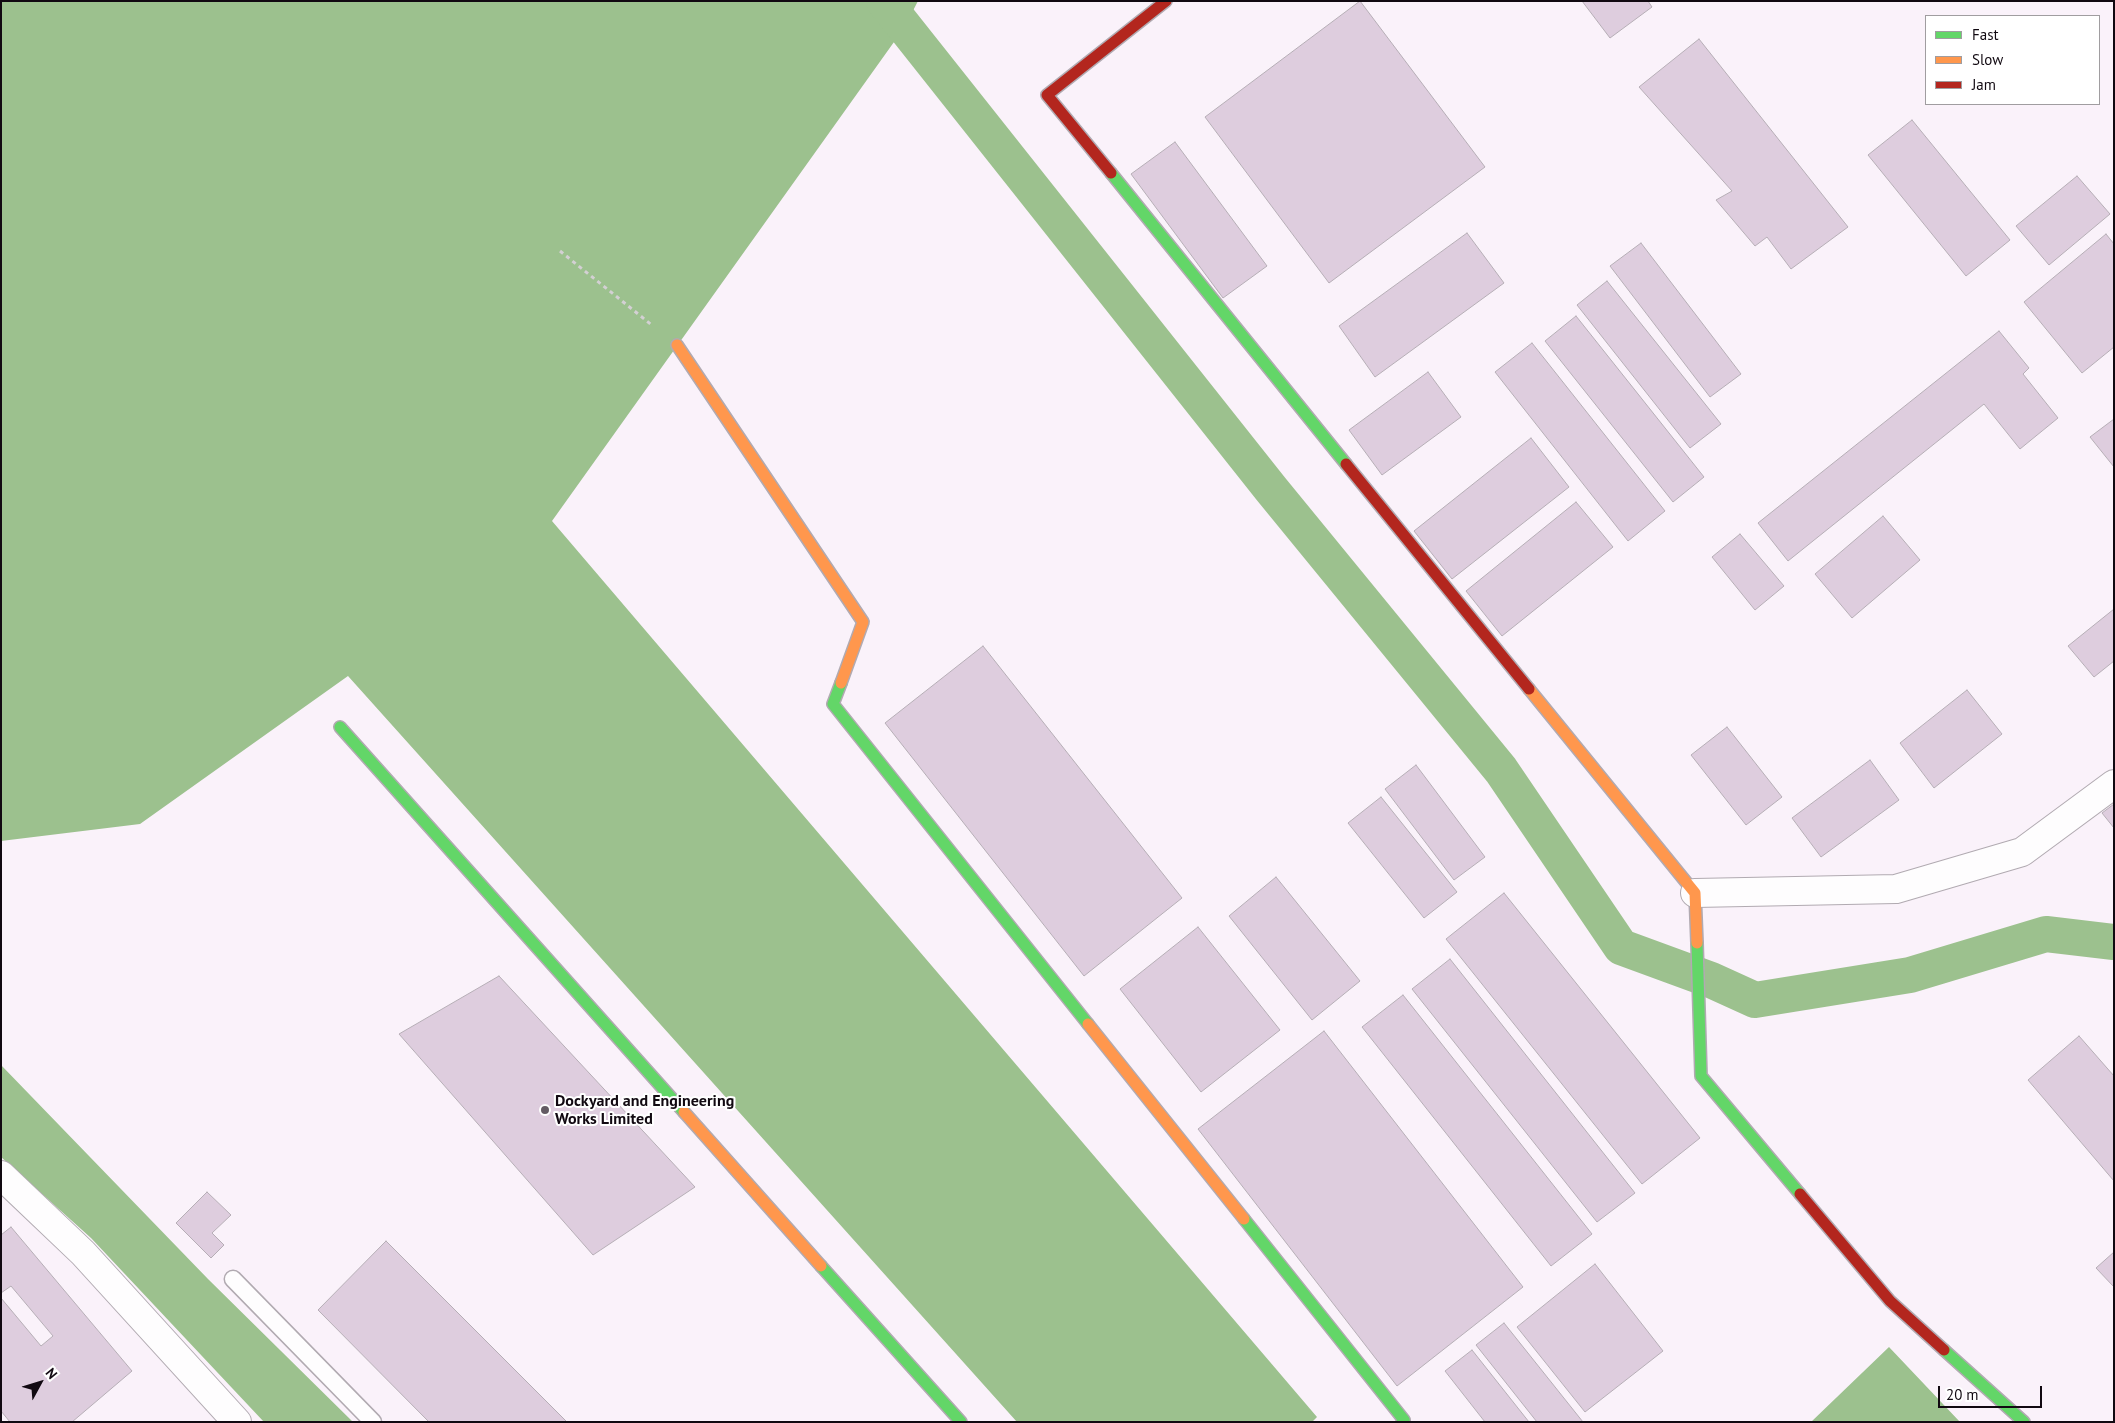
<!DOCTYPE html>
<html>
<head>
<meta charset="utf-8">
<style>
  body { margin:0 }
  #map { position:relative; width:2115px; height:1423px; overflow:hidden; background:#faf2fa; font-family:"PT Sans",sans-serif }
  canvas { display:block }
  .frame { position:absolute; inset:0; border:2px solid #110911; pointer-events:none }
  .legend { position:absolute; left:1925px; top:15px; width:175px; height:90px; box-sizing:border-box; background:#fff; border:1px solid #a09da0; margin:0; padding:6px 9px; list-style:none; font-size:15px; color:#110911 }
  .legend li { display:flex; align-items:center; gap:10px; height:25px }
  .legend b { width:25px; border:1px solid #a09da0 }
  .north { position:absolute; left:15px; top:1358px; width:50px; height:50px; -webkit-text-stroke:4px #fff; paint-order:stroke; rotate:51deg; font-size:14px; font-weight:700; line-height:20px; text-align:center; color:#110911 }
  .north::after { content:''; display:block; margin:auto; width:18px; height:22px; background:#110911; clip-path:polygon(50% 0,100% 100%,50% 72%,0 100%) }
  .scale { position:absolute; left:1938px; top:1386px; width:104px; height:22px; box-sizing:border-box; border:2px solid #110911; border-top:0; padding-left:6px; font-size:15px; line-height:18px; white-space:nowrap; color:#110911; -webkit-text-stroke:4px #fff; paint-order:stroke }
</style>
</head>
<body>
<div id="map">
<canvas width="2115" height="1423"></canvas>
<div class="frame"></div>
<ul class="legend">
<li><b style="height:6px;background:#63d668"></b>Fast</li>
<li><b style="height:6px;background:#ff974d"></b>Slow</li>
<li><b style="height:6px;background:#b3261e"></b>Jam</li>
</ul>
<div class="north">N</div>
<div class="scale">20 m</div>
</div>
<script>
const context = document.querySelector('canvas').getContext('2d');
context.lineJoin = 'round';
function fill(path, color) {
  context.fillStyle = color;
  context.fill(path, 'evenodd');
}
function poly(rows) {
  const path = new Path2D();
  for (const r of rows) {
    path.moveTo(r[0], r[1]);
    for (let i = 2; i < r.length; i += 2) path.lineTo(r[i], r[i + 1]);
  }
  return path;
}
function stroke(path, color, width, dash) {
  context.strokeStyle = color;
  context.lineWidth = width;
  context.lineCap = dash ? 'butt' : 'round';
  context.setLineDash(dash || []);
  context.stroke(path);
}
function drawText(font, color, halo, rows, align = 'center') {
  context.font = font + ' "PT Sans",sans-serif';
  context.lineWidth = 4;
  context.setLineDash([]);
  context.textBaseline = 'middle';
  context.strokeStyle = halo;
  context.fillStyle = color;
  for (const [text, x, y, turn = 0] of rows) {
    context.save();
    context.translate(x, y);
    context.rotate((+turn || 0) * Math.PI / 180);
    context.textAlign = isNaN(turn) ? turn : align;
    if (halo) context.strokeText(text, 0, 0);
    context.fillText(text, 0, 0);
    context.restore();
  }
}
fill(poly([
  [1,1,918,1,904,28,552,521,1317,1417,1312,1422,1017,1422,348,676,140,824,1,841],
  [1,1065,208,1279,353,1422,264,1422,91,1238,1,1157],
  [1889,1347,1960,1422,1811,1422]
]), '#9cc18e');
stroke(poly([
  [884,1,1271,489,1501,770,1621,947,1711,980,1755,1000,1910,975,2046,934,2114,942]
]), '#9cc18e', 36);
const building = poly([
  [1360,1,1485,167,1329,283,1205,117,1360,1],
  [1582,1,1648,1,1652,7,1610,38,1582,1],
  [1699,39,1848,227,1791,269,1767,237,1755,246,1716,200,1732,191,1639,87,1699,39],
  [1912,120,2010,240,1966,276,1868,155,1912,120],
  [1175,142,1267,266,1223,298,1131,174,1175,142],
  [2077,176,2110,214,2049,265,2016,226,2077,176],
  [1467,233,1504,283,1375,377,1339,326,1467,233],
  [2106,234,2114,244,2114,347,2082,373,2024,302,2106,234],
  [1641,243,1741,374,1710,397,1610,266,1641,243],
  [1607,281,1721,424,1690,448,1577,305,1607,281],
  [1576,316,1704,477,1673,502,1545,341,1576,316],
  [1999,331,2029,368,2023,374,2058,418,2020,449,1984,404,1788,561,1758,523,1999,331],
  [1532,343,1665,511,1628,541,1495,372,1532,343],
  [1428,372,1461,417,1382,475,1349,430,1428,372],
  [2114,419,2114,467,2090,437,2114,419],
  [1531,438,1569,487,1452,579,1414,531,1531,438],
  [1576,502,1613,547,1502,636,1466,591,1576,502],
  [1883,516,1920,560,1852,618,1815,574,1883,516],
  [1740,534,1784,586,1755,610,1712,557,1740,534],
  [2114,609,2114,661,2094,677,2068,646,2114,609],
  [983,646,1182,898,1084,976,885,723,983,646],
  [1967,690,2002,734,1934,788,1900,743,1967,690],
  [1727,727,1782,797,1746,825,1691,755,1727,727],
  [1870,760,1899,800,1821,857,1792,818,1870,760],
  [1416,765,1485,857,1454,880,1385,789,1416,765],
  [1381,797,1457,892,1424,918,1348,823,1381,797],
  [2114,804,2114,828,2102,813,2114,804],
  [1276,877,1360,981,1312,1020,1229,916,1276,877],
  [1504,893,1700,1138,1642,1184,1446,939,1504,893],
  [1198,927,1280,1030,1201,1092,1120,989,1198,927],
  [1450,959,1635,1193,1597,1222,1412,989,1450,959],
  [499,976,695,1187,593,1255,399,1034,499,976],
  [1403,995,1592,1234,1551,1266,1362,1027,1403,995],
  [1324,1031,1523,1287,1397,1386,1198,1129,1324,1031],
  [2079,1036,2114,1076,2114,1181,2028,1080,2079,1036],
  [207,1192,231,1215,212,1233,224,1245,211,1258,176,1223,207,1192],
  [11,1227,132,1371,72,1422,10,1422,1,1411,1,1298,41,1346,53,1336,11,1286,1,1293,1,1235,11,1227],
  [386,1241,567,1422,429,1422,318,1310,386,1241],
  [2114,1252,2114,1287,2096,1268,2114,1252],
  [1595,1264,1663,1351,1585,1412,1517,1327,1595,1264],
  [1504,1323,1583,1422,1537,1422,1476,1345,1504,1323],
  [1472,1350,1529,1422,1485,1422,1445,1371,1472,1350]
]);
fill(building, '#decdde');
stroke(building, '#b6aeb6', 1);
const lane = poly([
  [233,1279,373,1422]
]);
const street = poly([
  [1695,893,1896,889,2022,852,2114,784],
  [1,1175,83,1253,237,1422]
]);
const fast = poly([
  [1111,173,1346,464],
  [841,683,833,704,1088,1024],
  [340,727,684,1112],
  [1697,943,1701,1076,1800,1194],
  [1244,1219,1404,1420,1402,1422],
  [821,1266,961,1422],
  [1944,1350,2024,1422]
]);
const slow = poly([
  [677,345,863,622,841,683],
  [1529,689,1695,893,1697,943],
  [1088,1024,1244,1219],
  [684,1112,821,1266]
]);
const jam = poly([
  [1111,173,1047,95,1166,1],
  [1346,464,1529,689],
  [1800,1194,1890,1301,1944,1350]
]);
stroke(lane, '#b1aab1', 19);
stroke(street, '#b1aab1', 30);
stroke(fast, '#b1aab1', 14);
stroke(slow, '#b1aab1', 14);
stroke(jam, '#b1aab1', 14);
stroke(poly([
  [560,251,653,326]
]), '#d3d0d3', 3, [4, 4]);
stroke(lane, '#fefdfe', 16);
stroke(street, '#fefdfe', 28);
stroke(fast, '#63d668', 11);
stroke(slow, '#ff974d', 11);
stroke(jam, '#b3261e', 11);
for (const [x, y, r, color] of [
  [545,1110,5,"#635b63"]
]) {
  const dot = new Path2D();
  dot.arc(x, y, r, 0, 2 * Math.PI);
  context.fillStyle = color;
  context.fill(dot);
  stroke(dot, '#fff', 2);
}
drawText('bold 16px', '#110911', '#fff', [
  ["Dockyard and Engineering",555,1101],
  ["Works Limited",555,1119]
], 'left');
</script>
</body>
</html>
